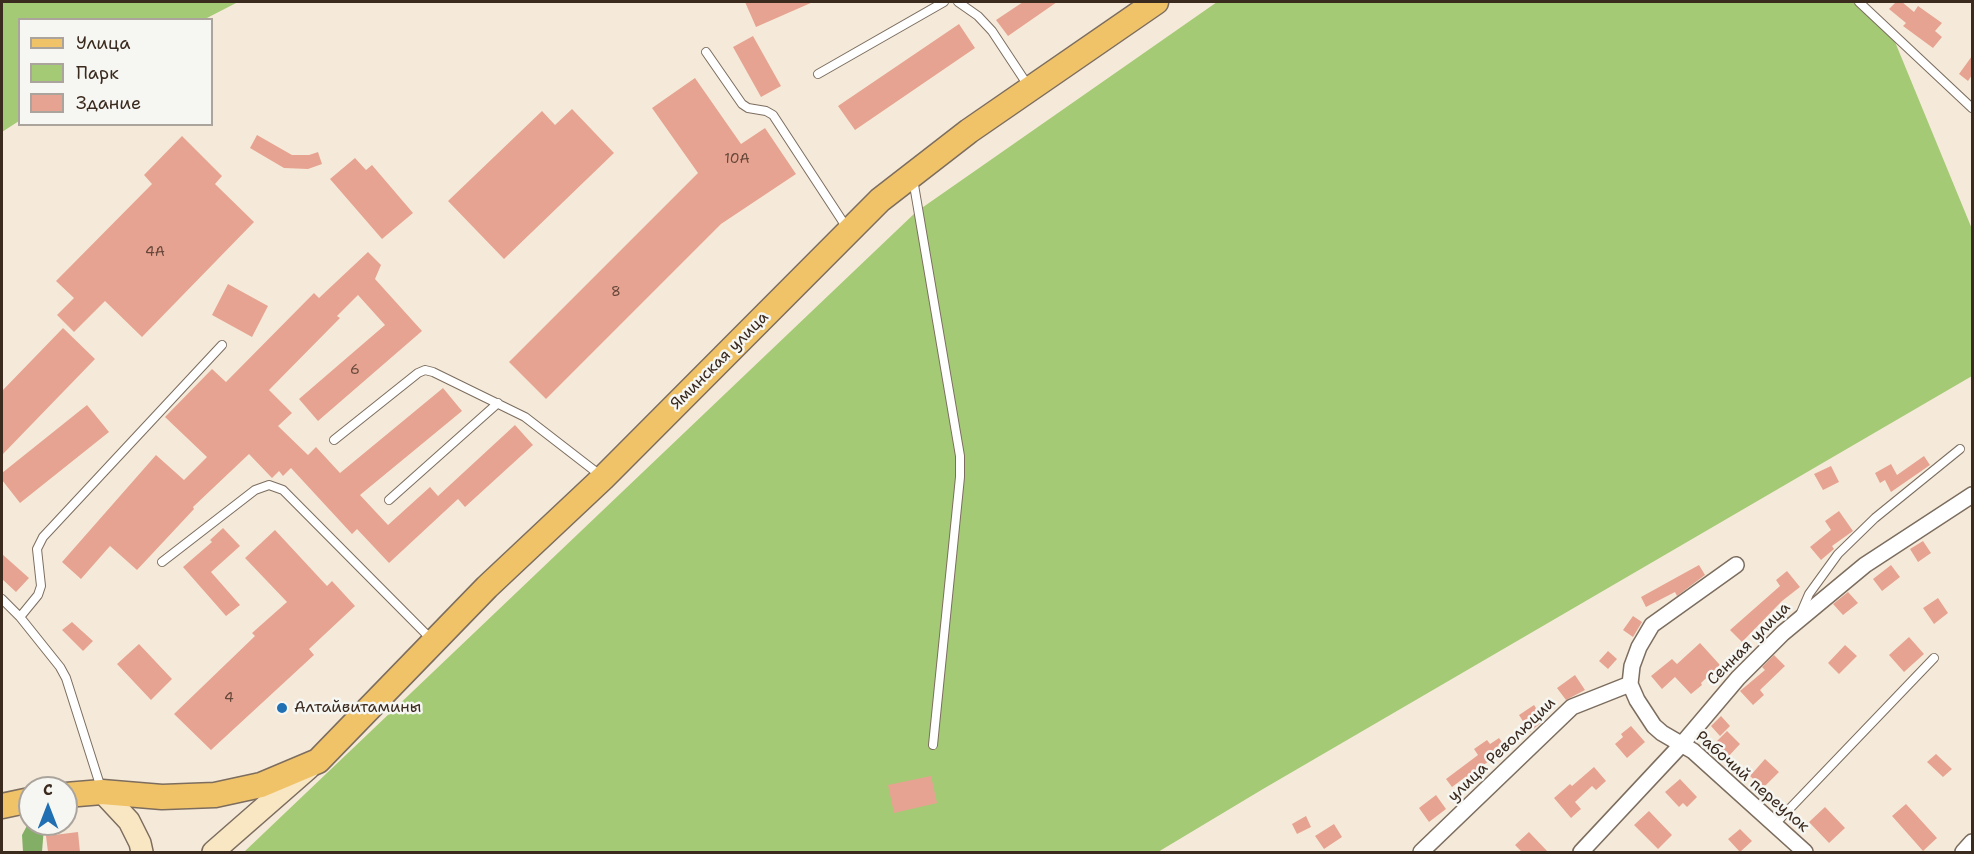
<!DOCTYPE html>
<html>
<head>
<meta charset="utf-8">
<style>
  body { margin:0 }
  #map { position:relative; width:1974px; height:854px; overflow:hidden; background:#f5ead9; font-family:"Shantell Sans",sans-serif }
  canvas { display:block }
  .frame { position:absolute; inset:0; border:3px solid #3b2a1e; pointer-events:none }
  .legend { position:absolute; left:18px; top:18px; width:195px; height:108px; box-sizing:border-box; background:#f6f6f2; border:2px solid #aba49d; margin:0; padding:8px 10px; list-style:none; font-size:18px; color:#3b2a1e }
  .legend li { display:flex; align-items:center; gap:12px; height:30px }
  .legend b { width:30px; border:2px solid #aba49d }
  .north { position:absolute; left:18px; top:776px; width:60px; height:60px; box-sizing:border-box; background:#f6f6f2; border:2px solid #aba49d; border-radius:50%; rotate:0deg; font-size:16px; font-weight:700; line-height:24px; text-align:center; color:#3b2a1e }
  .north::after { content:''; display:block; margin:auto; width:21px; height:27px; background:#1f6fb2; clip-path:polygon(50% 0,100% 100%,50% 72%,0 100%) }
</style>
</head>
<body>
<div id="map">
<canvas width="1974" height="854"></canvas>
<div class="frame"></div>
<ul class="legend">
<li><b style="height:8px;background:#f1c369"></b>Улица</li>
<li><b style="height:16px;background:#a4ca75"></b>Парк</li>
<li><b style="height:16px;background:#e7a391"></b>Здание</li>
</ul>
<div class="north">С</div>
</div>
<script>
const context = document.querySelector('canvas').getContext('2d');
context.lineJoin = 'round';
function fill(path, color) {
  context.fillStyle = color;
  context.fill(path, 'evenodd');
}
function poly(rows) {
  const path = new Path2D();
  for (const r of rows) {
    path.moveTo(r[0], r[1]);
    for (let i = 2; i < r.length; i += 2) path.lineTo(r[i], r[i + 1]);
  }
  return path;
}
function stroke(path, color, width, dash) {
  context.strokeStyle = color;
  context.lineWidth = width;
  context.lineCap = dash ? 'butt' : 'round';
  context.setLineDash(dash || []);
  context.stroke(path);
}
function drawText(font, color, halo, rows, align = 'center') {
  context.font = font + ' "Shantell Sans",sans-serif';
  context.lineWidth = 5;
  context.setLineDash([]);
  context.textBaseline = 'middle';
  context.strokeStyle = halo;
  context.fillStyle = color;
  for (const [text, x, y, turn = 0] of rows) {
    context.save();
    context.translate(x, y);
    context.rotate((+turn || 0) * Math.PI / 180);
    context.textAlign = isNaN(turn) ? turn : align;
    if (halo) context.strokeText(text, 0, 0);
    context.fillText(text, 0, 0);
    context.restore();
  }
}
fill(poly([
  [2,2,238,2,205,19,20,20,19,121,2,132],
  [1217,2,1854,2,1893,37,1972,229,1972,376,1263,789,1158,852,244,852,916,212]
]), '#a4ca75');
fill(poly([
  [29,822,30,824,42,824,44,827,42,852,23,852,22,835]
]), '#83ae66');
fill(poly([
  [745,2,813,2,756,27],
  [1023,2,1057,2,1008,36,996,20],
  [1896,2,1902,2,1914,12,1918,6,1942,23,1935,31,1942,37,1933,48,1903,26,1906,23,1889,9],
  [959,24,975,48,855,130,838,106],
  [753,36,781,86,761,97,733,47],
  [1972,56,1972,75,1968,81,1959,74],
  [695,78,741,144,765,128,796,174,721,224,546,399,509,362,698,173,652,108],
  [572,109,614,153,504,259,448,201,542,111,555,125],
  [257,135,292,155,309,155,318,152,322,164,308,169,284,168,250,148],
  [182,136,222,176,215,184,254,222,142,337,105,301,74,332,57,315,74,298,56,281,152,184,144,175],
  [355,158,366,170,372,165,413,213,382,239,330,179],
  [368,252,381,265,375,279,422,331,318,421,299,399,385,325,358,295,337,316,340,318,269,390,292,413,278,426,308,455,316,447,340,473,443,388,462,411,360,495,388,525,430,487,438,496,515,425,533,445,465,507,458,499,389,563,357,529,352,534,291,468,283,476,279,471,272,478,249,454,193,507,194,509,137,570,110,546,81,579,62,562,156,455,184,480,207,457,165,417,212,369,226,382,314,293,319,298],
  [228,284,268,306,252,337,212,315],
  [63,328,95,359,2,455,2,391],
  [87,405,109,432,20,503,2,480,2,473],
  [1924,456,1930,465,1891,492,1885,480,1880,483,1875,473,1891,464,1897,475],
  [1831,466,1839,482,1823,490,1814,474],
  [1839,511,1853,531,1832,546,1834,549,1821,560,1810,547,1831,530,1825,521],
  [223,528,240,546,211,572,240,605,226,616,183,567,212,542,210,540],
  [275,530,327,586,332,581,355,606,309,649,314,655,211,750,174,714,255,636,252,633,287,602,245,558],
  [1923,541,1931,553,1918,562,1910,549],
  [2,554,29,578,16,592,2,579],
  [1699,565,1705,575,1677,596,1675,592,1646,607,1641,597],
  [1891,565,1900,577,1882,591,1873,579],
  [1787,571,1800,587,1782,601,1742,642,1730,630,1780,586,1776,580],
  [1848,592,1858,603,1843,615,1833,604],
  [1938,598,1948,613,1934,624,1923,608],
  [1633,616,1642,622,1633,637,1623,630],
  [72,622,93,641,83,651,62,630],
  [1909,637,1924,654,1904,672,1889,655],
  [1700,643,1720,665,1701,683,1702,685,1691,694,1675,677,1662,689,1651,676,1672,659,1677,664],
  [139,644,172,679,151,700,117,664],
  [1845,645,1857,656,1839,674,1828,663],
  [1608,651,1617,659,1608,669,1599,661],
  [1774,655,1785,666,1760,690,1764,695,1753,705,1740,691,1765,670,1762,667],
  [1575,675,1585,690,1566,700,1557,688],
  [1534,705,1544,720,1530,732,1519,715],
  [1721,716,1730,726,1720,736,1711,726],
  [1631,726,1645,742,1627,758,1615,744,1623,737,1621,734],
  [1727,731,1740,744,1726,759,1712,746],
  [1499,738,1507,749,1476,770,1481,777,1470,786,1464,778,1452,787,1446,779,1478,755,1474,749,1487,740,1490,744],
  [1936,754,1952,769,1943,777,1927,762],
  [1765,759,1779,772,1763,788,1750,776],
  [1594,767,1606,781,1596,790,1592,786,1575,802,1581,809,1571,818,1554,798,1570,784,1572,786],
  [931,776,937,803,894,813,888,785],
  [1680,779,1697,797,1687,807,1683,803,1679,807,1665,792],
  [1436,795,1446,809,1429,822,1419,808],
  [1906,804,1937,838,1923,851,1892,816],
  [1825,807,1845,828,1829,843,1809,822],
  [1649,811,1672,835,1658,849,1634,825],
  [1306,816,1311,827,1297,834,1292,824],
  [1334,824,1342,837,1324,849,1315,836],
  [1740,829,1752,841,1740,852,1728,839],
  [78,832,80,852,48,852,46,836],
  [1529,832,1548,852,1522,852,1515,845]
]), '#e7a391');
const lane = poly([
  [958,2,978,16,992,31,1029,87],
  [1859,2,1972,108],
  [706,52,742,104,748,108,766,111,773,115,847,228],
  [818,74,944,2],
  [913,179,960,456,960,477,933,745],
  [334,440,418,373,425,370,433,372,525,417,600,475],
  [389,500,498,403],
  [162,562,255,490,269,485,283,490,431,639],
  [2,599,20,617,60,667,66,678,101,788],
  [1800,615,1809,594,1838,554,1875,518,1960,449],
  [20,617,38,595,41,586,37,549,43,537,222,345],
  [1775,824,1934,658]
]);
const street = poly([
  [1630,684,1637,700,1654,726,1662,733,1693,751,1805,852],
  [1421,852,1572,707,1630,684,1632,666,1639,647,1652,625,1736,565],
  [1581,852,1682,744,1738,678,1783,633,1865,565,1972,495],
  [1963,852,1972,842]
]);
const secondary = poly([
  [102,792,129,821,140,843,142,852],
  [213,852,309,768]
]);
const primary = poly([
  [66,795,102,792,162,797,215,795,261,785,318,761,487,587,603,478,880,200,969,131,1156,2],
  [2,806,30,800]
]);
stroke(lane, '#7c6d5f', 10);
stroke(street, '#7c6d5f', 18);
stroke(secondary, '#7c6d5f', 24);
stroke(primary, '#7c6d5f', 27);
stroke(lane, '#fff', 8);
stroke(street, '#fff', 15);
stroke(secondary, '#f9e7c3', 21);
stroke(primary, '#f1c369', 24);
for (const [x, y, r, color] of [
  [282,708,6,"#1f6fb2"]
]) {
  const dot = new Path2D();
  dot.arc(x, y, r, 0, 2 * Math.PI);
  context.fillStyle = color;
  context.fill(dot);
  stroke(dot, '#f6f6f2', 2);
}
drawText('14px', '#66483b', null, [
  ["10А",737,159],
  ["4А",155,252],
  ["8",616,292],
  ["6",355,370],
  ["4",229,698]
]);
drawText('16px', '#3b2a1e', '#f6f6f2', [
  ["Яминская улица",720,361,-45],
  ["Сенная улица",1749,644,-45],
  ["улица Революции",1502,750,-44],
  ["Рабочий переулок",1752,782,41]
]);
drawText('16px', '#3b2a1e', '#f6f6f2', [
  ["Алтайвитамины",294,708]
], 'left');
</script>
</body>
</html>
